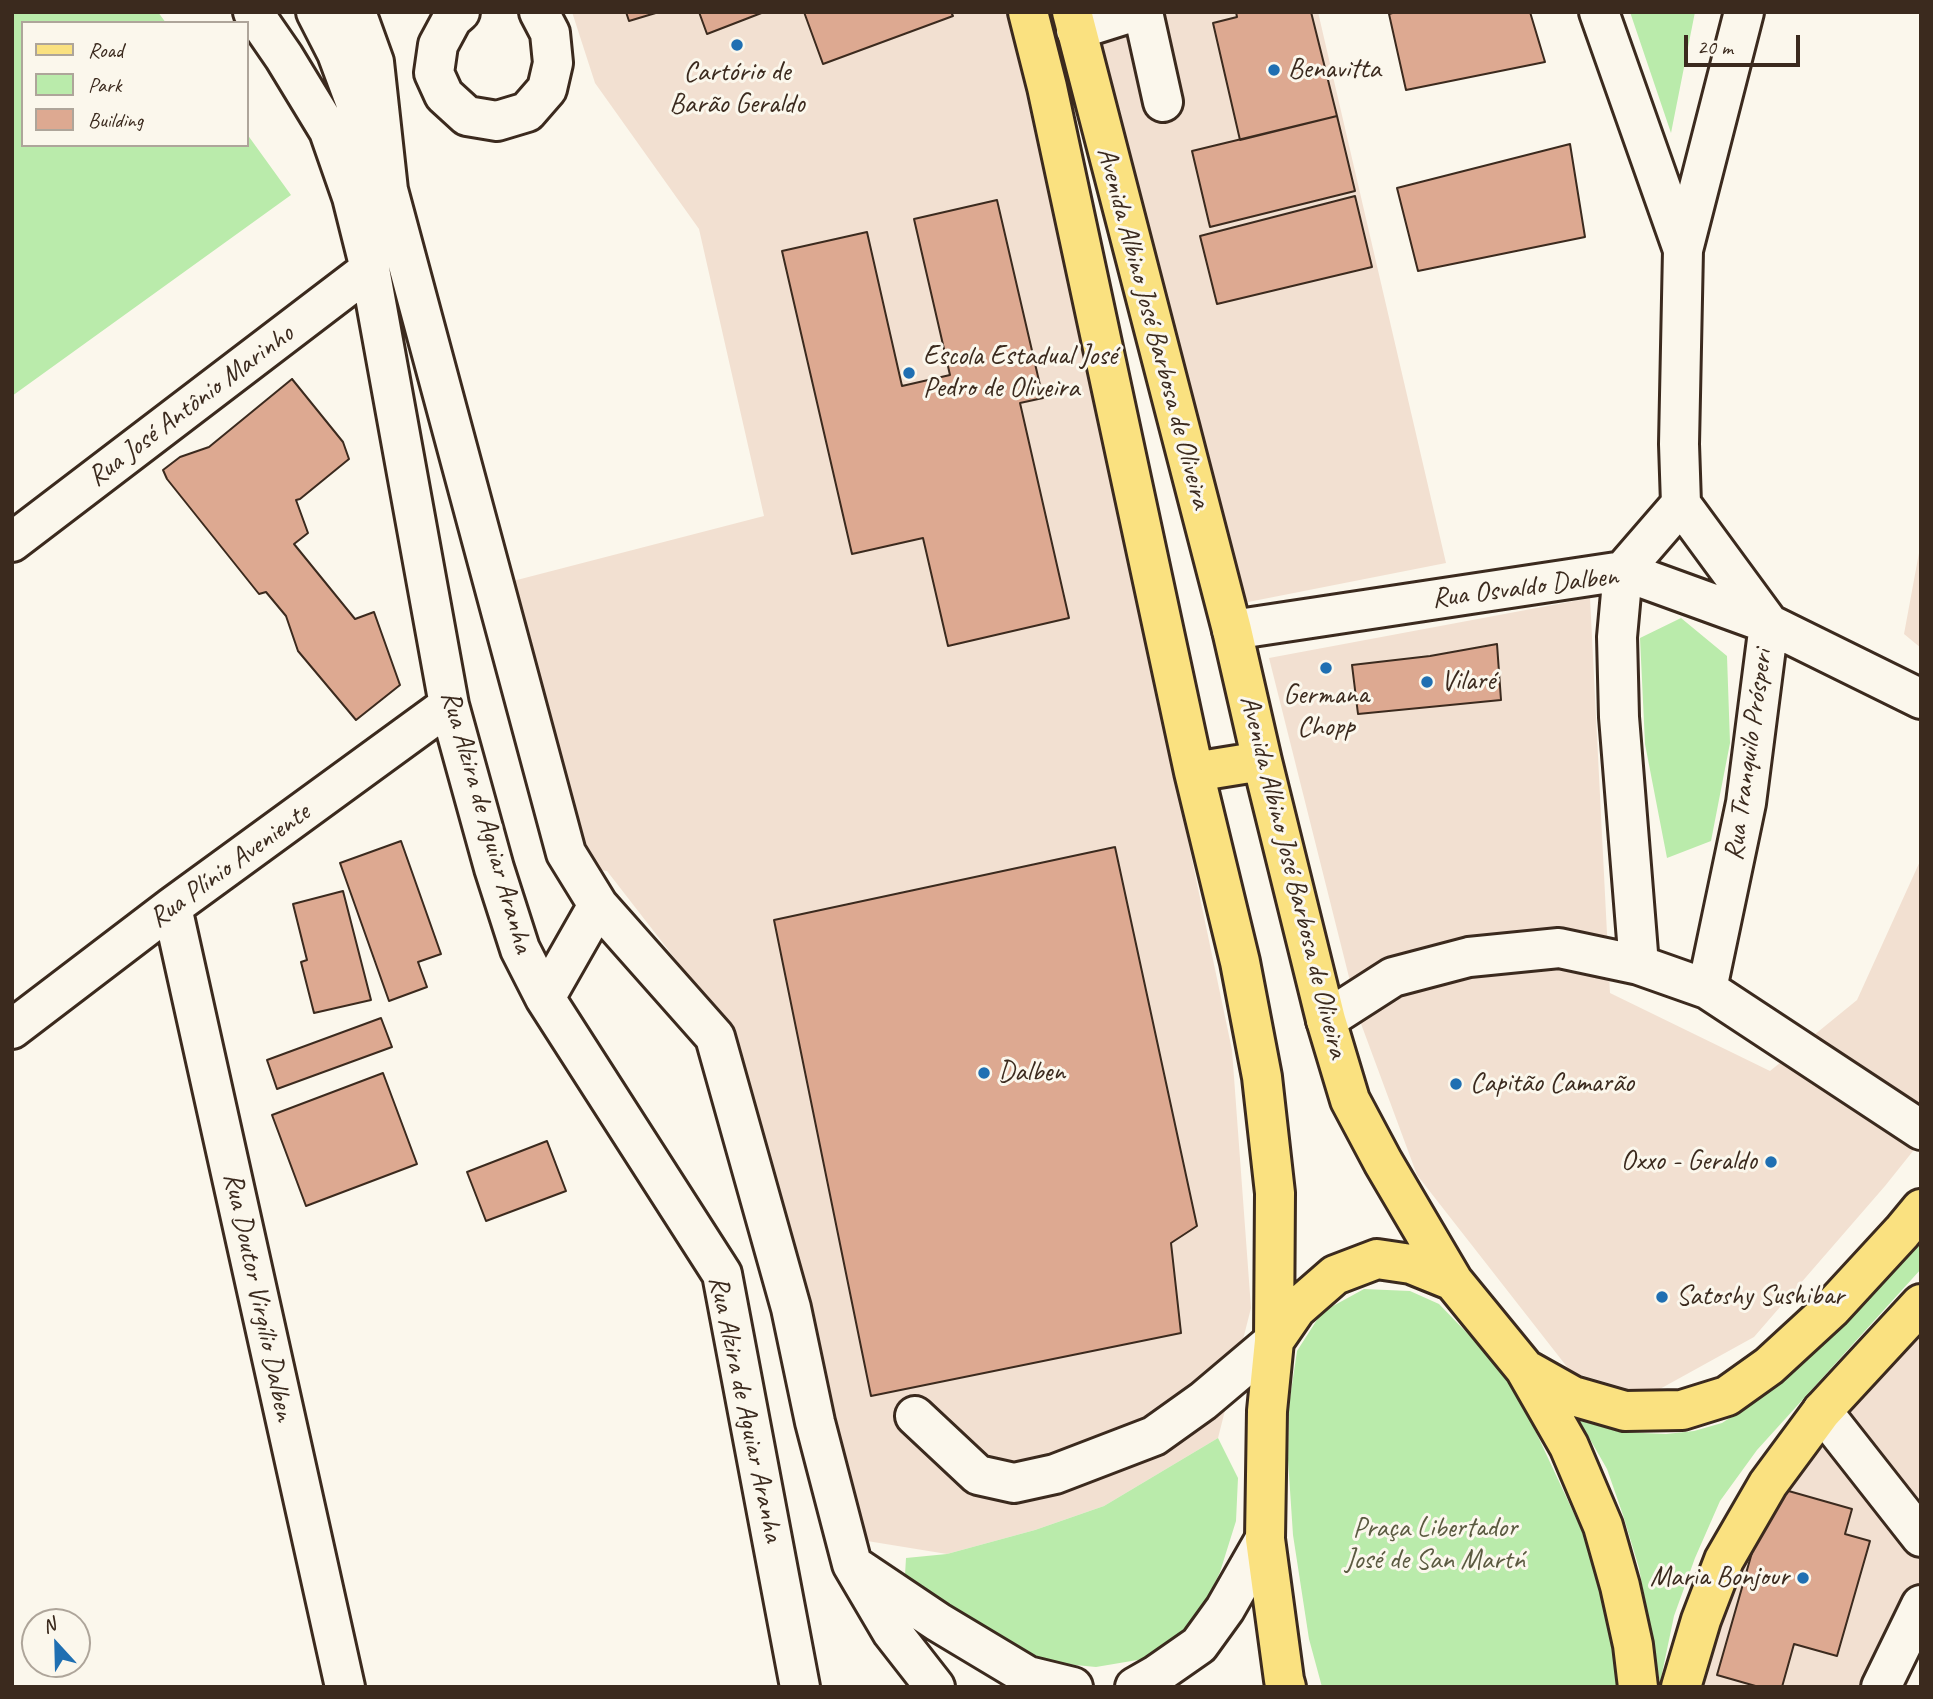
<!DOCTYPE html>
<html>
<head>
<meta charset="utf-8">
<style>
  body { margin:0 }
  #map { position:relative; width:1933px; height:1699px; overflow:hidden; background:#fbf7ec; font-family:Caveat,sans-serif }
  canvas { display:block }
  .frame { position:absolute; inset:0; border:14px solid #3b2a1e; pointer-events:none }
  .legend { position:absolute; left:21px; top:21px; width:228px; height:126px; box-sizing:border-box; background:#fbf7ec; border:2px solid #aea59a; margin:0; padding:9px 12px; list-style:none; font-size:21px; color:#3b2a1e }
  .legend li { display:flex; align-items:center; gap:14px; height:35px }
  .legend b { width:35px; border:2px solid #aea59a }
  .north { position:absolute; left:21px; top:1608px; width:70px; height:70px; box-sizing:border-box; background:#fbf7ec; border:2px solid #aea59a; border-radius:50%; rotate:338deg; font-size:19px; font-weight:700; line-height:28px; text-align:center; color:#3b2a1e }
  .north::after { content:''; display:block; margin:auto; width:24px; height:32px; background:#1f6fb2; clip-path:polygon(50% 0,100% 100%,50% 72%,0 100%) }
  .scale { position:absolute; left:1684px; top:35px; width:116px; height:32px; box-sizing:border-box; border:4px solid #3b2a1e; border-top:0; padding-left:9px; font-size:21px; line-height:24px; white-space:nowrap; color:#3b2a1e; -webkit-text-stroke:5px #fbf7ec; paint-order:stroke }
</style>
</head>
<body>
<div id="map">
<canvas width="1933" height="1699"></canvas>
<div class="frame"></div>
<ul class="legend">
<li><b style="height:9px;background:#fae180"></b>Road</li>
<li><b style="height:19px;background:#baebab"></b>Park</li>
<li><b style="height:19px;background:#dda991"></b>Building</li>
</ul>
<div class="north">N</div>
<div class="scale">20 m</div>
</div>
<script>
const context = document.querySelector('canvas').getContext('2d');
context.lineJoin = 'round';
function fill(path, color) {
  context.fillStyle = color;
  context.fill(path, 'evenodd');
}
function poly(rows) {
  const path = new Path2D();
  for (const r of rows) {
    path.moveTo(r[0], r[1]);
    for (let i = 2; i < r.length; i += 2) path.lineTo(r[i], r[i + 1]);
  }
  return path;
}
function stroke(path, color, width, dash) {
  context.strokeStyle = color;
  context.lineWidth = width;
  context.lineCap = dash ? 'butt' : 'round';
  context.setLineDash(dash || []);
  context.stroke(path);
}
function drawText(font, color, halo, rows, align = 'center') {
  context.font = font + ' Caveat,sans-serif';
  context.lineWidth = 6;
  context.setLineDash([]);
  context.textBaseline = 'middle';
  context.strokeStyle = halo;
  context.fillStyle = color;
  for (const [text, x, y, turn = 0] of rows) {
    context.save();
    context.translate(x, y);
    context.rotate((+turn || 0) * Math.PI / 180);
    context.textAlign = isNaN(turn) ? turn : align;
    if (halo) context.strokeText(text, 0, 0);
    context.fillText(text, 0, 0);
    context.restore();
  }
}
fill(poly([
  [572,12,1007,12,1039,151,1166,736,1232,1050,1251,1308,1218,1438,1104,1506,1035,1530,947,1554,861,1540,732,1032,607,871,590,869,513,581,764,516,699,229,595,83],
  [1086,12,1318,12,1446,563,1238,604],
  [1921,542,1921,648,1904,634],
  [1590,598,1610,993,1770,1071,1857,1000,1921,859,1921,1141,1885,1186,1754,1337,1649,1395,1571,1372,1417,1175,1360,1021,1269,658],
  [1921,1312,1921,1638,1907,1687,1681,1687,1833,1398]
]), '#f2e0d1');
fill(poly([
  [12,12,158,12,166,23,23,23,23,145,247,145,247,134,291,195,12,396],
  [1630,12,1695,12,1671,133],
  [1681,618,1727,656,1730,743,1711,841,1667,858,1645,744,1640,638],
  [1921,1240,1921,1269,1757,1450,1720,1501,1695,1558,1674,1616,1660,1683,1639,1568,1623,1515,1607,1469,1579,1420,1620,1432,1666,1434,1694,1431,1722,1423,1754,1402,1799,1363,1865,1299],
  [1364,1289,1410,1291,1439,1304,1497,1364,1527,1413,1584,1535,1614,1626,1618,1687,1322,1687,1309,1639,1293,1535,1288,1460,1289,1405,1297,1351,1322,1312],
  [1218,1438,1238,1478,1236,1521,1220,1572,1196,1623,1167,1655,1096,1667,1033,1661,941,1615,905,1575,906,1558,947,1554,1035,1530,1104,1506]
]), '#baebab');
const building = poly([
  [626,12,659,12,629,21,626,12],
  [699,12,764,12,707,34,699,12],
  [804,12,951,12,953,16,823,64,804,12],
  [1236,12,1311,12,1337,116,1240,140,1213,23,1237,17,1236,12],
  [1396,12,1530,12,1545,62,1406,90,1389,14,1396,12],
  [1337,116,1355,191,1210,227,1192,151,1337,116],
  [1570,144,1585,237,1418,271,1397,188,1570,144],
  [1355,196,1372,267,1217,304,1200,236,1355,196],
  [997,200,1043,398,1020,403,1069,618,948,646,923,538,852,554,782,251,867,232,902,386,950,375,914,219,997,200],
  [292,379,343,442,349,459,300,499,296,500,308,533,294,544,355,619,374,612,400,685,356,720,298,651,286,616,266,592,259,594,167,479,163,470,180,457,209,447,292,379],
  [1497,644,1501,700,1358,714,1352,665,1430,656,1497,644],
  [401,841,441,954,418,962,427,987,389,1001,340,863,401,841],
  [1115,847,1197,1226,1171,1243,1181,1333,871,1396,774,920,1115,847],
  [343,891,371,1000,314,1013,301,962,307,960,293,904,343,891],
  [381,1018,392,1047,277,1089,267,1060,381,1018],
  [383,1073,417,1164,306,1206,272,1115,383,1073],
  [547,1141,566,1191,486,1221,467,1172,547,1141],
  [1771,1486,1852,1509,1845,1534,1870,1541,1837,1656,1794,1644,1782,1687,1759,1687,1717,1675,1771,1486]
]);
fill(building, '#dda991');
stroke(building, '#3b2a1e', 2);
const minor = poly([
  [253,12,284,57,329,131,352,197,370,269,449,705,494,868,520,949,545,998,722,1274,800,1687],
  [316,12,337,53,388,190,374,62,356,12],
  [460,12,452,19,438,45,434,73,444,95,467,116,497,121,527,112,547,89,553,63,550,33,539,12],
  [1143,12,1163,102],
  [1599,12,1683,250],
  [1076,30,1133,12],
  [388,190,566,853,598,905,715,1037,791,1308,815,1422,852,1564,892,1632,935,1687],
  [12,542,370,269],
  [1232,630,1623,571,1769,624,1921,699],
  [172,907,345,1687],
  [1639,965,1619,717,1617,637,1623,571,1681,504],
  [1707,989,1746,803,1769,624,1681,504,1679,444,1683,250,1744,12],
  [545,998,598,905],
  [1326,1020,1393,977,1469,957,1559,948,1639,965,1707,989,1921,1130],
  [12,1029,172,907,449,705],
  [1822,1411,1921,1537],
  [915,1416,978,1475,1014,1483,1055,1474,1154,1436,1203,1401,1274,1341],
  [859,1569,938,1622,1028,1676,1073,1687],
  [1135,1687,1156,1675,1199,1645,1225,1609,1265,1539],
  [1881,1687,1921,1605]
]);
const major = poly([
  [1028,12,1047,87,1194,772,1240,962,1262,1077,1275,1193,1274,1341,1267,1411,1265,1539,1284,1680,1286,1687],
  [1072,12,1232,630,1262,761,1326,1020,1350,1100,1383,1162,1453,1281,1525,1369,1569,1446,1603,1526,1620,1586,1633,1645,1638,1687],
  [1194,772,1262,761],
  [1274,1341,1296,1309,1335,1275,1377,1259,1411,1264,1453,1281],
  [1525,1369,1573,1396,1625,1411,1682,1410,1727,1396,1769,1366,1831,1309,1902,1232,1921,1209],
  [1681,1687,1701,1620,1724,1560,1768,1484,1822,1411,1921,1304]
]);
stroke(minor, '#3b2a1e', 44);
stroke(major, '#3b2a1e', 44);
stroke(minor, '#fbf7ec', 38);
stroke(major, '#fae180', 38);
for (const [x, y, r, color] of [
  [737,45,7,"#1f6fb2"],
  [1274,70,7,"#1f6fb2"],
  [909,373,7,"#1f6fb2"],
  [1326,668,7,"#1f6fb2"],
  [1427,682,7,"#1f6fb2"],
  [984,1073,7,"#1f6fb2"],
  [1456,1084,7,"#1f6fb2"],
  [1771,1162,7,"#1f6fb2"],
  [1662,1297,7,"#1f6fb2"],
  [1803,1578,7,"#1f6fb2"]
]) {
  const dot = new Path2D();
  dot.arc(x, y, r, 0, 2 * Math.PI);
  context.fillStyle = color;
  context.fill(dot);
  stroke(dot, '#fbf7ec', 2.5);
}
drawText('28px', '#3b2a1e', '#fbf7ec', [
  ["Benavitta",1288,70],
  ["Cartório de",737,73,"center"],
  ["Barão Geraldo",737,105,"center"],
  ["Escola Estadual José",923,357],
  ["Pedro de Oliveira",923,389],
  ["Vilaré",1441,682],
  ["Germana",1326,696,"center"],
  ["Chopp",1326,728,"center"],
  ["Dalben",998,1073],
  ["Capitão Camarão",1470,1084],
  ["Oxxo - Geraldo",1757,1162,"right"],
  ["Satoshy Sushibar",1676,1297],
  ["Maria Bonjour",1789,1578,"right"]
], 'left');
drawText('28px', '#3b2a1e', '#fbf7ec', [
  ["Avenida Albino José Barbosa de Oliveira",1153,328,75],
  ["Rua José Antônio Marinho",191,406,-37],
  ["Rua Osvaldo Dalben",1525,588,-7],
  ["Rua Tranquilo Prósperi",1749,755,-82],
  ["Rua Alzira de Aguiar Aranha",486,822,74],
  ["Rua Plínio Aveniente",230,866,-36],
  ["Avenida Albino José Barbosa de Oliveira",1293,877,76],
  ["Rua Doutor Virgílio Dalben",258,1297,78],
  ["Rua Alzira de Aguiar Aranha",745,1409,78]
]);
drawText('28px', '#5b5a41', '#fbf7ec', [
  ["Praça Libertador",1435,1529],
  ["José de San Martń",1435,1561]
]);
</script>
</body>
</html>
